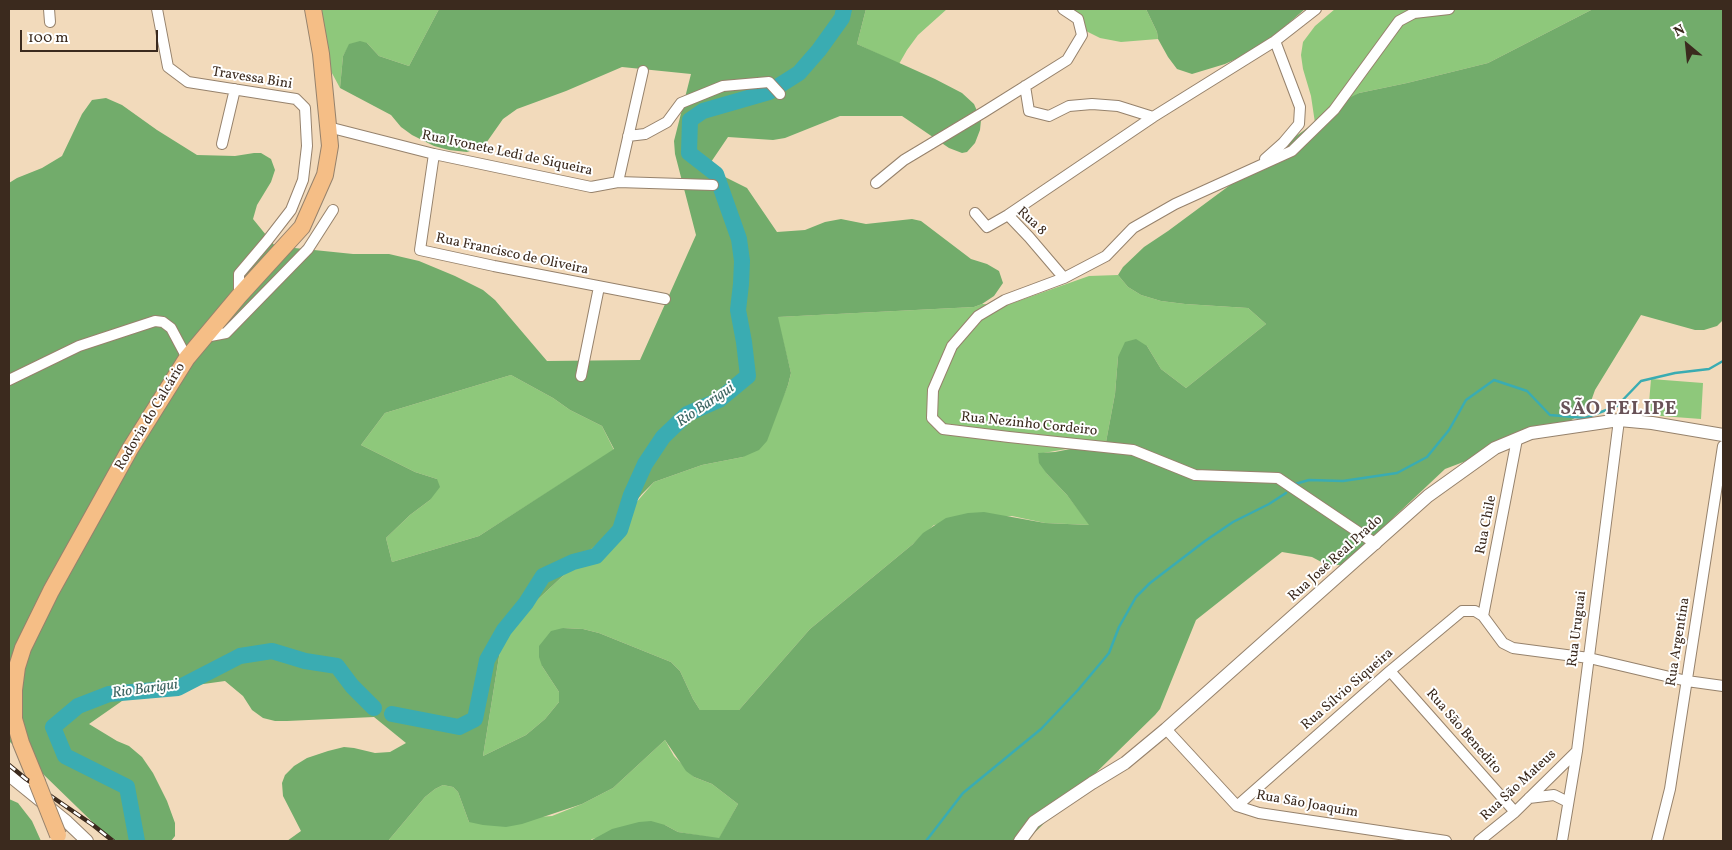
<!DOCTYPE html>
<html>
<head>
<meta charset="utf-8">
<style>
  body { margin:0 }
  #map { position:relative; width:1732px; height:850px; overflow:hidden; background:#f2dabb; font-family:Vollkorn,serif }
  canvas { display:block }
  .frame { position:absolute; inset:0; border:10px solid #3b2a1e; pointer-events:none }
  .north { position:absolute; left:1662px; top:20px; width:50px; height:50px; -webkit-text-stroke:4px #fff; paint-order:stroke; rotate:332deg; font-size:14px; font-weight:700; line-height:20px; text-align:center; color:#3b2a1e }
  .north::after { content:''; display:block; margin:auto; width:18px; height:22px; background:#3b2a1e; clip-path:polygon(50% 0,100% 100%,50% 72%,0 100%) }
  .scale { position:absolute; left:20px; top:30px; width:138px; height:22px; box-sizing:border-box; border:2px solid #3b2a1e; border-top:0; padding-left:6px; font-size:15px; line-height:18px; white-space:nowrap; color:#3b2a1e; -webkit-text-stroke:4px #fff; paint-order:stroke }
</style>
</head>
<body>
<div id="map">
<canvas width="1732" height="850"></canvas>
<div class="frame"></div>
<div class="north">N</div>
<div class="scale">100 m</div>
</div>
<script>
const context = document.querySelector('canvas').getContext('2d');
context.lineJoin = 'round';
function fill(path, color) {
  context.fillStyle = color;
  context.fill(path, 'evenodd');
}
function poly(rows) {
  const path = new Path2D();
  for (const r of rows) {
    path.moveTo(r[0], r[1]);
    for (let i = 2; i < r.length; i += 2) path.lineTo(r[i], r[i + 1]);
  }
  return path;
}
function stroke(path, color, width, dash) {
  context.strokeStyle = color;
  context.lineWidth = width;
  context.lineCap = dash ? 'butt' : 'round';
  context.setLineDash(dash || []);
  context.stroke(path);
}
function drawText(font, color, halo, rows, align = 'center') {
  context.font = font + ' Vollkorn,serif';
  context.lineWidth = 4;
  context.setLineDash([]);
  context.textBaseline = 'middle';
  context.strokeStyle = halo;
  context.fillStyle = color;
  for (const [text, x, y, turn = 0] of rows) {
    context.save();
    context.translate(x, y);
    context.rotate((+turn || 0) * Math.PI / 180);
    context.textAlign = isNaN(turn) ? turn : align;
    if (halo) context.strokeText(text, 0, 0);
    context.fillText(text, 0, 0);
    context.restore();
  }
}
fill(poly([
  [313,9,439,9,409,66,379,56,367,43,350,44,343,56,340,88,326,62],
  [866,9,947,9,918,35,907,50,899,64,857,44],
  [1064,9,1146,9,1157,32,1158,39,1121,42,1100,38,1084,30],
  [1335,9,1593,9,1488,63,1407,83,1359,93,1315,123,1311,96,1303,69,1301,55,1303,42,1315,26],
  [1118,275,1128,287,1141,295,1161,301,1185,304,1248,308,1266,324,1186,388,1161,369,1147,346,1118,357,1115,394,1106,442,1038,454,1047,474,1067,495,1090,525,1045,523,1012,516,934,525,913,544,810,629,739,710,700,710,693,699,680,671,671,662,599,633,583,629,563,628,542,666,559,692,559,702,545,719,526,735,483,756,503,632,614,528,654,482,702,465,743,457,779,406,788,385,791,373,777,317,974,307,982,304,1007,305,1089,276],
  [511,375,553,398,570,410,602,426,614,450,479,536,392,562,386,538,410,515,430,500,437,479,415,472,361,445,385,413],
  [1651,379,1703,383,1701,419,1648,415],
  [665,740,674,756,694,777,712,784,738,804,719,839,678,832,665,825,592,839,590,841,388,841,425,797,435,789,443,785,453,787,458,792,469,822,552,816,582,804,613,788]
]), '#8ec87b');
fill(poly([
  [439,9,866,9,857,44,935,79,962,93,974,104,981,120,980,130,975,143,967,152,962,153,949,148,902,116,840,116,785,138,773,140,728,137,707,168,747,188,777,232,805,230,825,222,841,219,866,224,912,219,921,221,971,259,987,264,999,271,1003,283,994,296,982,304,974,307,778,317,791,373,788,385,767,441,759,450,743,457,702,465,654,482,642,494,614,528,503,632,483,756,526,735,545,719,559,702,559,692,542,666,539,657,539,646,551,631,563,628,583,629,599,633,671,662,680,671,693,699,700,710,739,710,810,629,913,544,923,533,946,518,968,513,984,512,1045,523,1089,525,1067,495,1047,474,1039,463,1038,453,1055,452,1106,442,1115,394,1118,357,1125,342,1136,339,1147,346,1161,369,1186,388,1266,324,1248,308,1185,304,1161,301,1141,295,1128,287,1118,275,1123,267,1144,247,1168,231,1345,100,1359,93,1407,83,1488,63,1593,9,1723,9,1723,320,1717,326,1704,330,1695,330,1641,315,1595,390,1590,404,1582,414,1566,423,1445,469,1394,517,1368,545,1342,565,1327,565,1312,557,1282,552,1196,620,1160,709,1155,715,1026,841,590,841,612,829,639,822,651,821,665,825,678,832,719,838,738,804,712,784,694,777,686,771,665,740,613,788,582,804,522,824,506,827,483,825,469,822,458,792,453,787,443,785,435,789,425,797,388,841,287,841,301,831,283,796,282,783,285,775,294,766,307,758,328,751,344,747,354,748,375,753,390,752,406,743,374,717,287,721,275,721,263,718,252,710,243,696,225,681,132,694,89,724,117,741,129,746,142,757,153,773,167,801,175,823,175,836,171,841,112,841,9,741,9,183,17,178,42,168,62,156,82,114,92,100,106,98,122,105,157,130,197,155,235,156,254,153,261,153,271,159,275,170,271,182,257,205,253,219,275,246,353,254,389,254,419,261,455,276,483,290,495,300,547,361,640,360,696,235,675,154,674,141,691,74,622,67,566,91,517,109,503,119,484,146,467,152,449,150,434,146,412,135,401,127,391,115,340,88,343,56,349,44,360,41,367,43,379,56,409,66],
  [511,375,553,398,570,410,602,426,614,449,479,536,392,562,386,538,410,515,430,500,440,487,437,479,415,472,361,445,385,413],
  [1146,9,1305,9,1267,42,1249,53,1225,64,1192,74,1177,69,1168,57,1158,39,1157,32],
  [9,799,18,803,32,821,41,841,9,841]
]), '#72ac6b');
stroke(poly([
  [1295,484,1309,480,1343,481,1397,473,1427,457,1449,430,1466,400,1494,380,1527,391,1550,415,1585,418,1617,406,1641,381,1675,373,1709,369,1723,361],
  [926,841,963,793,1041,729,1078,690,1109,653,1119,627,1136,597,1150,583,1205,541,1233,522,1269,504,1286,493]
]), '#3aacb2', 2.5);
stroke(poly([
  [392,714,459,727,475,719,487,660,504,630,526,603,543,576,573,562,596,556,620,530,631,495,645,464,663,437,687,414,719,400,748,376,744,342,738,310,741,284,742,261,739,239,716,174,689,153,690,120,703,111,769,92,799,73,819,50,842,18,844,9],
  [137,841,127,787,65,756,53,727,78,706,109,694,178,688,240,656,272,651,305,661,337,666,352,686,374,708]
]), '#3aacb2', 16);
const minor = poly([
  [49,9,50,22],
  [157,9,168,67,188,82,296,99,305,108,307,146,303,180,291,210,267,241,239,274,239,296],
  [1025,86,1029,111,1049,116,1069,106,1092,104,1118,106,1153,117],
  [328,127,434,154,591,187,618,182,713,185],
  [628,136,645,134,667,122,681,103,723,86,769,82,780,94],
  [222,144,235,89],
  [434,154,420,250,494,266,665,299],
  [1265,159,1283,143,1299,124,1300,107,1275,41],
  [618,182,643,71],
  [876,183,904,160,984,112,1067,60,1082,35,1078,19,1063,9],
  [975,213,987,227,1008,215,1153,117,1275,41,1316,9],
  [1008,215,1029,237,1064,278],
  [205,337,226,333,308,249,333,210],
  [581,376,599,287],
  [9,380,79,346,155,321,163,322,171,328,187,358],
  [1376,544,1278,478,1195,475,1133,450,1009,437,943,429,932,418,933,390,952,346,978,316,1005,300,1064,278,1106,256,1133,228,1175,204,1292,151,1334,110,1399,21,1414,13,1449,9],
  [1483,616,1517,439],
  [1390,671,1515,812],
  [1166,729,1237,806,1259,813,1446,841],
  [1529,798,1554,795,1568,802],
  [1237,806,1390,671,1462,611,1475,611,1483,616,1503,643,1513,648,1589,658,1687,681,1723,686],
  [1479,841,1515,812,1577,751],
  [1562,841,1577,751,1619,420],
  [1657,841,1670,789,1723,446]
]);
const tertiary = poly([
  [9,775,67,822,87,841],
  [1020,841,1034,822,1092,783,1125,763,1166,729,1428,496,1495,448,1531,433,1619,420,1652,423,1723,435]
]);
const primary = poly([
  [37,782,21,743,14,719,14,690,17,667,23,648,51,591,130,449,187,358,239,296,302,227,325,175,330,146,321,54,313,9]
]);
stroke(minor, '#96826c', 12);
stroke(tertiary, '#96826c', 14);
stroke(primary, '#96826c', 18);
stroke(minor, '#fff', 10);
stroke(tertiary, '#fff', 12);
stroke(primary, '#f5be86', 16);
const rail = poly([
  [9,765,26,779,93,825,113,841]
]);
stroke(rail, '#3b2a1e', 4.5);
stroke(rail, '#fff', 2.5, [8]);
const primaryBridge = poly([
  [37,782,58,835]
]);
stroke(primaryBridge, '#96826c', 18, []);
stroke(primaryBridge, '#f5be86', 16);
drawText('14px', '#3b2a1e', '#fff', [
  ["Travessa Bini",252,79,9],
  ["Rua Ivonete Ledi de Siqueira",507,154,12],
  ["Rua 8",1031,222,43],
  ["Rua Francisco de Oliveira",512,255,12],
  ["Rodovia do Calcário",151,417,-59],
  ["Rua Nezinho Cordeiro",1029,425,6],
  ["Rua Chile",1487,525,-79],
  ["Rua José Real Prado",1336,559,-42],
  ["Rua Uruguai",1578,629,-83],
  ["Rua Argentina",1679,642,-81],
  ["Rua Sílvio Siqueira",1348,690,-41],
  ["Rua São Benedito",1463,732,49],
  ["Rua São Mateus",1519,786,-43],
  ["Rua São Joaquim",1307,805,10]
]);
drawText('italic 15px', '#3b6461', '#fff', [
  ["Rio Barigui",706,406,-34],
  ["Rio Barigui",145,690,-8]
]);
context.letterSpacing = '1px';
drawText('bold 19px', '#685257', '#fff', [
  ["SÃO FELIPE",1619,411]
]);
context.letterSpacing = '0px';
</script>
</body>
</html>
